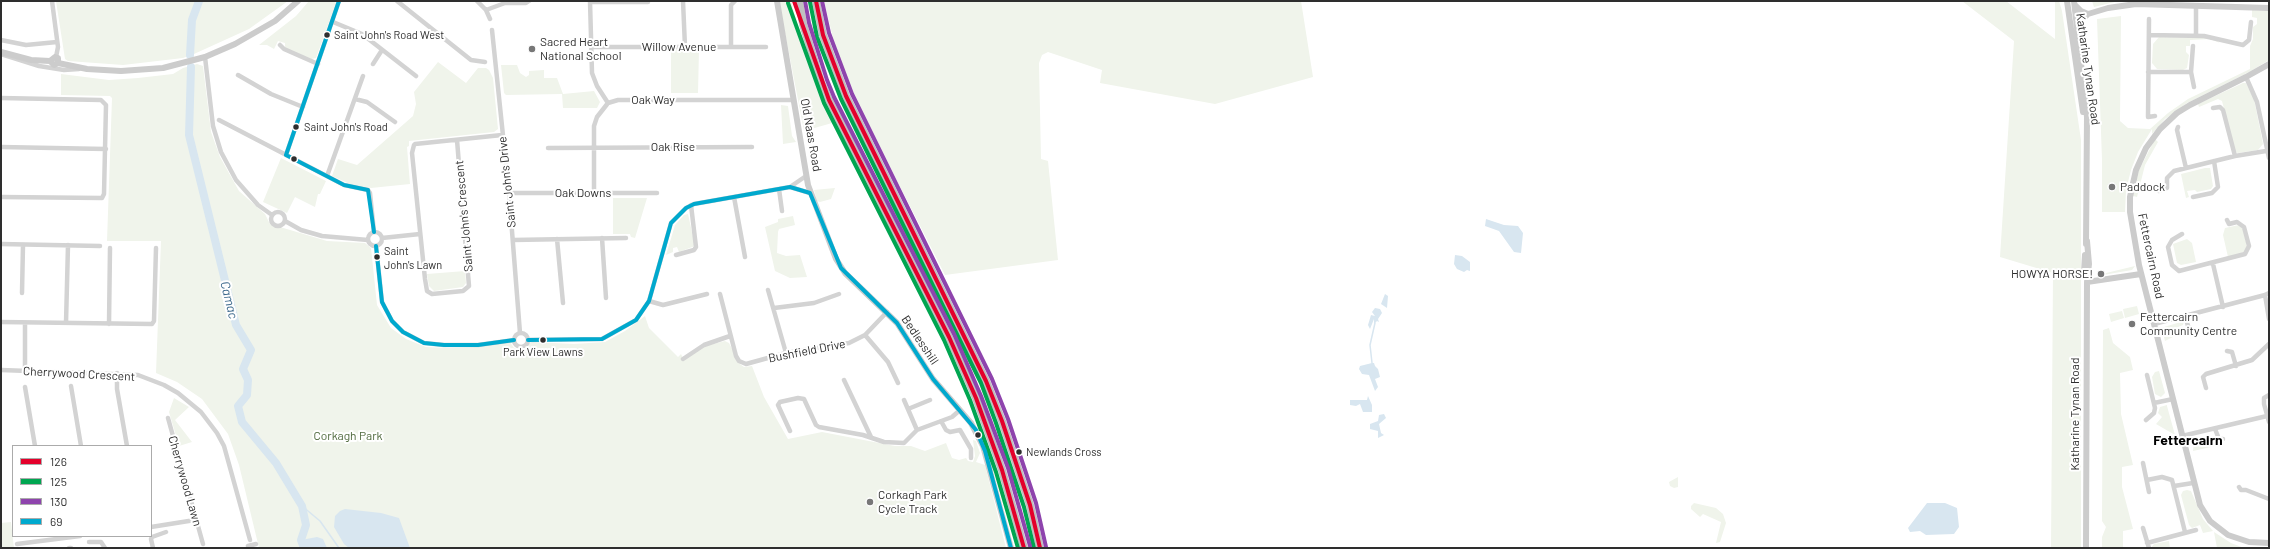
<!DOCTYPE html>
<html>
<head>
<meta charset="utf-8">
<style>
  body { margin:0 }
  #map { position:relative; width:2270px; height:549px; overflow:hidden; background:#fff; font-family:Barlow,sans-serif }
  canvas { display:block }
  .frame { position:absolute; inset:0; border:2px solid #2e2e2e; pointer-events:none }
  .legend { position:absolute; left:12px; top:445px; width:140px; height:92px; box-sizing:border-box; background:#fff; border:1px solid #ababab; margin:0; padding:5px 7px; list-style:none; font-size:12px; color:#2e2e2e }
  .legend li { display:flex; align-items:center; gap:8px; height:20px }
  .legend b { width:20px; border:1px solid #ababab }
</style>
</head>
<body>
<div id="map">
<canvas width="2270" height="549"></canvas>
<div class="frame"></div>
<ul class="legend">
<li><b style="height:5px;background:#e4002b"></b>126</li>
<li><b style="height:5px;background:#00a651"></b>125</li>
<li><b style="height:5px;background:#8e44ad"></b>130</li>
<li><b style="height:5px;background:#00a9ce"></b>69</li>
</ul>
</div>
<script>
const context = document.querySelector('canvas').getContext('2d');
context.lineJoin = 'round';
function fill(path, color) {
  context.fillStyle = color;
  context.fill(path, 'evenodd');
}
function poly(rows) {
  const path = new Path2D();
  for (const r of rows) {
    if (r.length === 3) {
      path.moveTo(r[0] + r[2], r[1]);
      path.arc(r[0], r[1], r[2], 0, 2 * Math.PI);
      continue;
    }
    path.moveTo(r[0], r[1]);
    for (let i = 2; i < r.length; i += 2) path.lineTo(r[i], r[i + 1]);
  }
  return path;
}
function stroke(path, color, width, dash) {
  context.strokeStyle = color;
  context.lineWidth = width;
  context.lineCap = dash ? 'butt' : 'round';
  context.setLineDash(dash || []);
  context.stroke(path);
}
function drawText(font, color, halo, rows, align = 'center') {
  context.font = font + ' Barlow,sans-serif';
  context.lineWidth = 4;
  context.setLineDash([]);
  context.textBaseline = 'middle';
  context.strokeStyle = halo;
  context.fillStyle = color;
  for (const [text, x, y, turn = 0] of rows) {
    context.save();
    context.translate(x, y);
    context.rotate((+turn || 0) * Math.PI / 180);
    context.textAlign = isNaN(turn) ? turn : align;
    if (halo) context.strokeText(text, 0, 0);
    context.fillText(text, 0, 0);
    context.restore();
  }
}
fill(poly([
  [56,1,288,1,249,29,194,54,183,58,123,65,68,61,65,59],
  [309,1,334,1,336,3,316,58,311,59,285,48,285,43,278,41,274,49,267,45,259,45,296,16],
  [779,1,791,1,806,59,832,123,804,131],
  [824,1,1301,1,1313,77,1215,104,1100,83,1102,70,1048,52,1042,55,1039,63,1041,159,1048,161,1058,260,945,275,853,94,835,46],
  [1962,1,2006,1,2055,39,2055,1,2059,1,2062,11,2081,140,2081,548,2051,548,2053,273,2000,257,2014,41],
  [2092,1,2119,1,2094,7],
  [2252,10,2269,11,2269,60,2251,71,2187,103,2165,119,2152,134,2152,129,2138,152,2131,170,2126,190,2125,212,2102,212,2102,160,2097,19,2121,16,2120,121,2128,128,2150,129,2168,113,2188,99,2250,69,2250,46,2253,39,2253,27,2257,24,2257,18,2252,17],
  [2159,37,2210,38,2216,40,2220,43,2210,39,2190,40,2190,46,2186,46,2186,52,2189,55,2187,68,2183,70,2157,69,2152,63,2153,44],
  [671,49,699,50,698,93,671,93],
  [438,62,466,83,478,68,486,68,489,70,493,78,498,129,494,132,409,141,409,146,407,147,410,184,371,188,350,184,332,176,338,159,357,165,413,116,416,104,414,92],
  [197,64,203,66,211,132,220,157,239,191,265,214,270,224,327,241,365,243,371,248,377,305,391,328,406,339,426,347,450,348,478,347,510,342,514,348,522,348,532,342,574,344,605,342,625,331,645,316,649,328,678,357,681,354,684,360,705,346,725,341,729,343,740,364,744,367,752,366,764,397,788,439,822,432,895,446,911,446,925,451,946,443,952,458,959,460,966,458,968,461,973,462,975,456,973,440,976,441,980,453,976,462,985,465,1006,548,259,548,239,465,228,434,202,399,177,382,156,373,161,241,107,241,112,98,110,96,61,95,61,74,109,80,138,78,173,74,183,68],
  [501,65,517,65,520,73,526,77,529,75,529,71,544,70,544,78,557,78,563,94,594,91,600,102,597,108,563,108,562,94,506,95,504,93],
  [2243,83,2246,83,2254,99,2263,144,2258,150,2238,153,2235,152,2222,101,2218,99,2199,107,2198,104],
  [781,105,788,106,792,136,796,142,783,144],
  [2155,139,2158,142,2145,165,2137,197,2133,196,2139,170],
  [281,158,326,181,320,194,318,194,315,207,295,197,287,213,263,202],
  [2205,168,2210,168,2213,186,2211,189,2197,192,2195,190,2187,191,2189,197,2186,198,2181,174],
  [835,188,831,199,820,202,817,201,814,190],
  [613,198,647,198,635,238,631,237,630,234,613,234],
  [688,214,695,246,679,252,677,247,673,248,673,252,666,255,675,225,684,215],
  [793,216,795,225,779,229,778,232,777,253,786,256,800,255,807,277,790,278,775,271,765,227,778,222,778,219],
  [2239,225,2243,229,2247,247,2244,252,2228,257,2223,235,2225,228],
  [2187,239,2192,243,2196,262,2181,265,2177,263,2173,244],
  [2135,266,2132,270,2103,275,2102,274],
  [465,271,466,283,463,287,434,291,429,286,427,274],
  [2137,306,2139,314,2125,318,2123,309],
  [2122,311,2124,318,2111,322,2109,314],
  [2184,321,2183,325,2173,329,2173,337,2165,341,2162,329,2164,327],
  [2109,328,2113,343,2130,357,2133,370,2120,373,2121,414,2133,465,2122,467,2122,487,2133,529,2123,531,2123,548,2102,548,2102,537,2106,527,2102,521,2103,330],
  [2159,371,2165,393,2161,397,2155,394,2152,377,2155,372],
  [174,398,189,407,175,420,192,442,179,446,169,412],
  [2167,405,2167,406,2175,435,2156,424,2162,417,2158,413,2160,407],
  [2211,436,2212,439,2209,440,2211,447,2193,451,2194,441],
  [1678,477,1678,487,1674,488,1670,486,1669,482],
  [2187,490,2191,491,2203,519,2213,531,2203,533,2200,525,2192,528,2189,525,2181,495,2183,491],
  [1694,503,1716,508,1723,514,1726,523,1720,542,1716,543,1721,522,1703,514,1700,517,1691,509,1691,506],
  [11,522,14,548,1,548,1,523],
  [2214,532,2231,543,2244,548,2217,548],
  [2169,541,2170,548,2151,548,2154,544]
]), '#f0f4eb');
fill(poly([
  [1486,219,1504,225,1518,226,1523,233,1521,253,1514,252,1499,231,1485,226],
  [1455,255,1462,256,1470,262,1470,271,1467,270,1464,272,1457,269,1454,264],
  [1385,294,1388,296,1387,308,1381,304],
  [1375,308,1380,309,1382,313,1378,319,1379,322,1377,321,1374,324,1374,319,1370,329,1368,325,1371,315,1375,316,1372,312],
  [1372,363,1374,363,1375,366,1378,369,1380,377,1375,379,1378,387,1375,391,1369,375,1362,374,1359,369,1360,366],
  [1368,396,1372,405,1372,412,1363,412,1360,404,1356,406,1350,405,1350,400,1367,400],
  [1384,414,1386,418,1379,424,1381,433,1384,435,1378,438,1378,431,1370,429,1370,424,1378,421,1379,415],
  [1927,503,1945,503,1957,508,1959,527,1954,534,1926,535,1920,531,1910,532,1908,528],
  [345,509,381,513,399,518,410,548,349,548,344,544,334,527,335,516,340,511],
  [317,537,323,539,327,548,299,548,301,540]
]), '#d8e6f0');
stroke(poly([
  [1372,363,1370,345,1375,323],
  [302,506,320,521,339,548]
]), '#d8e6f0', 1.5);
stroke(poly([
  [190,55,192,20,199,1],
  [191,67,189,135,236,325,251,350,243,369,248,380,247,395,238,406,242,422,276,463,302,506,306,525,301,540,304,548]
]), '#d8e6f0', 8);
stroke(poly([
  [52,1,58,47,56,57],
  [397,1,471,60,485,62],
  [477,1,486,10,490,19],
  [590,1,592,73,597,86,608,103],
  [683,1,685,47],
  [590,2,648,2],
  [486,10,505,3,526,3,529,1],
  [2149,19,2148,117,2155,116],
  [333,22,362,34,416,76],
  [492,30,509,193,520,333],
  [2149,35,2204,36,2243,45,2249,40,2251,22],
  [2196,36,2196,7],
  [1,40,26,45,57,42],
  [280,45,284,49,318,64],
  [731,46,731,5,735,1],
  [2193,46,2191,72,2194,87],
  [591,47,766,47],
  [1,54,39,66,64,70,79,69],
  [205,57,213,126,221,152,236,180,258,205,272,215],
  [373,64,382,50],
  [2148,72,2191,72],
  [238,75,271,94,303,107],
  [2246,77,2257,102,2269,158],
  [1,98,101,100,106,105,104,194,102,198,1,197],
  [355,99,367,102,395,122],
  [2213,108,2220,107,2223,110,2235,156],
  [219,120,344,185,368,190,370,193,374,232],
  [2178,127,2177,130,2186,168],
  [457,140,469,286,463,291,432,294,427,291,425,279,412,153,414,145,415,144,502,135],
  [1,147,106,149],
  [548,148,752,147],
  [286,155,339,1],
  [327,176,363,76],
  [790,187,806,176],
  [779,189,782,211],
  [2159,191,2167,188,2167,178,2174,171,2235,156,2266,151],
  [509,193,657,193],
  [594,193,594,126,597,117,608,103,618,100,794,100],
  [734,197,745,257],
  [2193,197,2212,193,2218,187,2214,161],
  [278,219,7],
  [285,221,301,230,322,236,368,240],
  [375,239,7],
  [2182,234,2172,240,2168,247,2172,265,2179,271,2245,254,2249,246,2244,227,2237,222,2229,224,2227,220],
  [382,238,420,234],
  [602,238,606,298],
  [557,239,563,303],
  [513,240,626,238],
  [1,244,100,246],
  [376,246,382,302,392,321,403,332,424,343,444,345,478,345,514,340],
  [676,255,694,250,696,247,691,205],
  [2213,264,2223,307],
  [768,290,786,353],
  [22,293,23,245],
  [720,294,736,356,739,361,746,364,786,353,849,343,865,335,887,312],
  [2265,295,2269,319],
  [649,301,663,305,707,294],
  [774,308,814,303,839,294],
  [1,322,152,324,154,321,156,248],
  [66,323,68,245],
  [109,324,110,248],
  [2154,324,2265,295,2269,293],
  [2178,332,2189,329,2185,316],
  [521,340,7],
  [865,335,888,362,898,383],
  [528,340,602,339,636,320,649,301,671,223,686,208,694,204,790,187,810,193],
  [2227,351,2232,352,2236,366],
  [683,359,704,345,730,336],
  [1,370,138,375,164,385,178,393,201,412,217,433,224,446,250,540],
  [25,372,25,323],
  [117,373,117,389,127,446],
  [844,380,871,437],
  [71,386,81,446],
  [25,387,35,446],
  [2206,388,2203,377,2206,374,2252,360,2269,344],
  [2269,395,2264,398,2264,404,2269,422],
  [904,400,917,430],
  [2154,403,2173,399],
  [908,409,930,400],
  [168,418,203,544],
  [2146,420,2154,413,2155,408,2147,375],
  [941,421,946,430,950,432,960,430,971,449,971,458],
  [2215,429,2219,439,2223,439],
  [790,431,778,405,780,402,798,398,804,399,816,425,819,427,863,435,884,442,904,443,917,430,952,417,960,410],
  [2182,436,2267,416],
  [2143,463,2149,492],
  [2147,480,2162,477,2172,480,2185,532],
  [2174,486,2193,483],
  [2239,487,2241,490,2246,490,2269,499],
  [151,527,195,520],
  [2143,528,2149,548],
  [89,542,101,542,105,548],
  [2147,543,2196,530],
  [17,544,80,536],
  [69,548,71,548],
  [153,548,151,539,152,537,166,532],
  [249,548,248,546,256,544]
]), '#d3d3d3', 4.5);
stroke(poly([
  [777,1,808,185,836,259,845,273,897,323,933,379,971,423,983,446,1011,548],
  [2067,1,2083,112],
  [2074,1,2087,117,2086,244],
  [2075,5,2081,11,2088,14,2108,8,2136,4,2269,8],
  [2078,29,2080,22,2088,14],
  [1,52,31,60,50,61,54,65,58,63,87,69,121,71,163,68,205,57,235,44,275,21,298,1],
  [50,61,55,57,58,58,58,63],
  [2269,64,2246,77,2190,105,2177,113,2160,129,2146,148,2136,170,2130,197,2130,212,2139,265,2200,505,2210,521,2228,535,2249,542,2269,543],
  [2085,255,2084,272,2087,279],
  [2087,282,2141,274],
  [2086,548,2087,282,2089,264,2087,241]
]), '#ccc', 6);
stroke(poly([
  [799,1,803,24,821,82,829,100,949,337,976,398,1002,470,1024,548],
  [816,1,823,35,846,96,986,381,1002,421,1030,505,1040,548]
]), '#c0c0c0', 8);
stroke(poly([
  [794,1,829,100,949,337,976,398,1002,470,1024,548],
  [816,1,823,35,846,96,986,381,1002,421,1030,505,1040,548]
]), '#e4002b', 4);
stroke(poly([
  [810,2,817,37,841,99,981,383,996,423,1024,507,1034,548],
  [788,3,824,103,944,340,970,400,996,472,1018,548]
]), '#00a651', 4);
stroke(poly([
  [805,1,809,23,827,80,834,97,954,334,981,396,1008,468,1030,546],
  [822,1,829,33,852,94,992,379,1008,419,1036,503,1046,547]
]), '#8e44ad', 4);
stroke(poly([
  [339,1,286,155,344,185,368,190,374,232],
  [376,246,382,302,392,321,403,332,424,343,444,345,478,345,514,340],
  [528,340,602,339,636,320,649,301,671,223,686,208,694,204,790,187,810,193,841,268,897,323,933,379,976,430,985,451,1011,548]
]), '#00a9ce', 4);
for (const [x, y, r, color] of [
  [327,35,3.5,"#2e2e2e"],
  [532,49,4,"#777"],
  [296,127,3.5,"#2e2e2e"],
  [294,159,3.5,"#2e2e2e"],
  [2112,187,4,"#777"],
  [377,257,3.5,"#2e2e2e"],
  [2101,274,4,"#777"],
  [2132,324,4,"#777"],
  [543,340,3.5,"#2e2e2e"],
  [978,435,3.5,"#2e2e2e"],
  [1019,452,3.5,"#2e2e2e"],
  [870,502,4,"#777"]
]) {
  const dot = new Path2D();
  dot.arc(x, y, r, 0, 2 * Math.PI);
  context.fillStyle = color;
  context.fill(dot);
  stroke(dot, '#fff', 1.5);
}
drawText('11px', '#2e2e2e', '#fff', [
  ["Saint John's Road West",334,35],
  ["Saint John's Road",304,127],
  ["Saint",384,251],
  ["John's Lawn",384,265],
  ["Park View Lawns",543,352,"center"],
  ["Newlands Cross",1026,452]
], 'left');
drawText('12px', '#2e2e2e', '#fff', [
  ["Sacred Heart",540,42],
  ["National School",540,56],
  ["Paddock",2120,187],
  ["HOWYA HORSE!",2093,274,"right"],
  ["Fettercairn",2140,317],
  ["Community Centre",2140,331],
  ["Corkagh Park",878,495],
  ["Cycle Track",878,509]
], 'left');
drawText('12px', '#2e2e2e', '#fff', [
  ["Willow Avenue",679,47],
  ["Katharine Tynan Road",2088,69,82],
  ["Oak Way",653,100],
  ["Old Naas Road",811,135,80],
  ["Oak Rise",673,147],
  ["Saint John's Drive",507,182,-96],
  ["Oak Downs",583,193],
  ["Saint John's Crescent",464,216,-95],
  ["Fettercairn Road",2151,256,78],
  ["Bedlesshill",920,340,56],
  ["Bushfield Drive",807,351,-11],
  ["Cherrywood Crescent",79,374,3],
  ["Katharine Tynan Road",2075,414,-90],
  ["Cherrywood Lawn",185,481,74]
]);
drawText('12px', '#4e683c', '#fff', [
  ["Corkagh Park",348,436]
]);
drawText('italic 13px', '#3e6a8d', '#fff', [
  ["Camac",229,300,76]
]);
drawText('bold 14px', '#000', '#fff', [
  ["Fettercairn",2188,440]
]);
</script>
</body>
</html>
